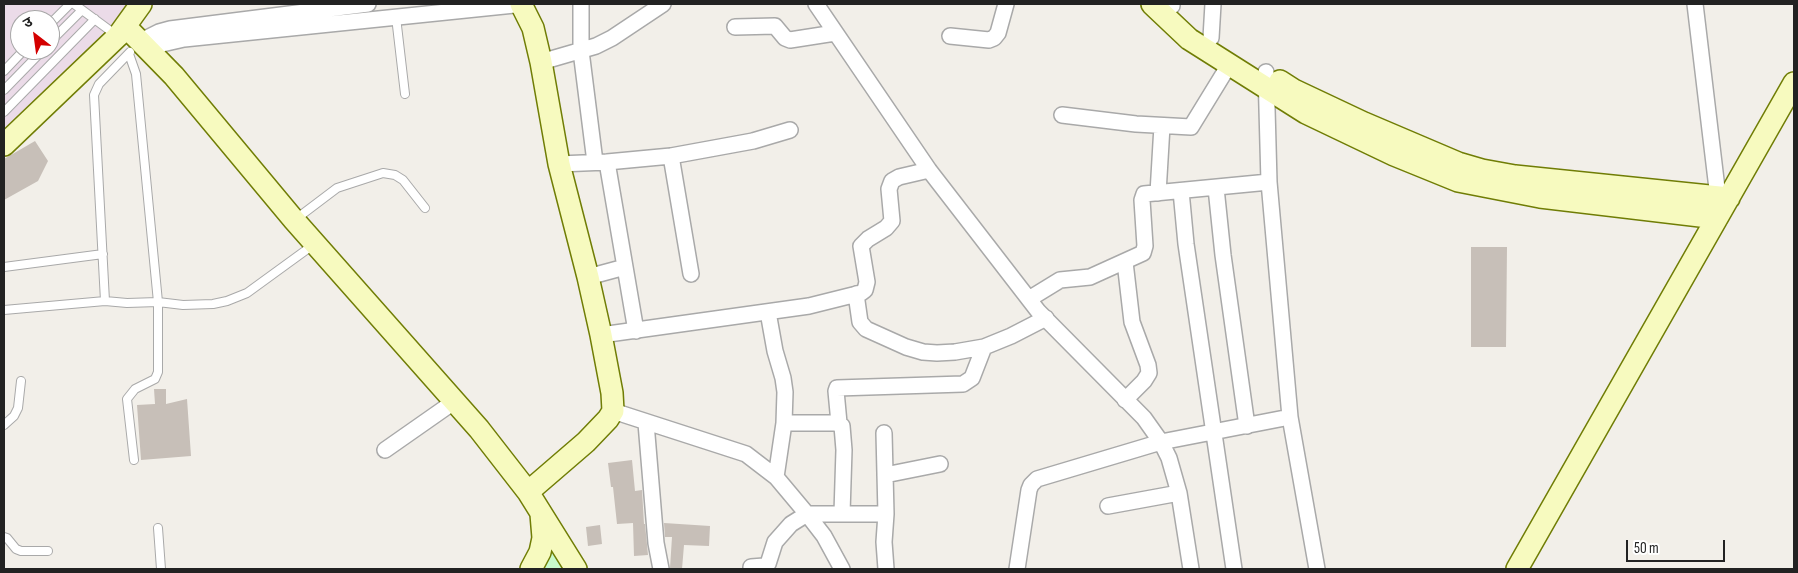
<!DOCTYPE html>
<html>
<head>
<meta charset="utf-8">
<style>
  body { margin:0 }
  #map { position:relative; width:1798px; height:573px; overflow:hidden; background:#f2efe9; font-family:"Sofia Sans Condensed","Noto Sans Devanagari",sans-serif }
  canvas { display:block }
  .frame { position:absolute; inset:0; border:5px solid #222; pointer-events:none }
  .north { position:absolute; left:10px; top:10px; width:50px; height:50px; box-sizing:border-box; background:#fff; border:1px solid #a7a7a7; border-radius:50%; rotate:330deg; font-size:14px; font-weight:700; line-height:20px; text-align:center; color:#222 }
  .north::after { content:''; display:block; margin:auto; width:18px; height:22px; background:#d40000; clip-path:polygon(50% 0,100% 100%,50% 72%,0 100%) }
  .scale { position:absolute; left:1626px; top:540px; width:99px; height:22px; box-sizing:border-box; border:2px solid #222; border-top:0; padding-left:6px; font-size:15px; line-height:18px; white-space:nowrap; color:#222; -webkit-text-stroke:4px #fff; paint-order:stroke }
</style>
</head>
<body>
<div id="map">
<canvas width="1798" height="573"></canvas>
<div class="frame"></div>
<div class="north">उ</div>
<div class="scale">50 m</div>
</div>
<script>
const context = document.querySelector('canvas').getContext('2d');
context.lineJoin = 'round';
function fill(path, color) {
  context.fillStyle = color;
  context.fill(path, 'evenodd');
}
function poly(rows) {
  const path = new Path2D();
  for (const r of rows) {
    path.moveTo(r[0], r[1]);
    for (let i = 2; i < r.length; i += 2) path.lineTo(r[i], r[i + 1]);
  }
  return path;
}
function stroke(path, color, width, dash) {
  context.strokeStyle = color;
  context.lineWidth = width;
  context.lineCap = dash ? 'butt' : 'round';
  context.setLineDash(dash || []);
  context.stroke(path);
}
fill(poly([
  [4,4,153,4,4,153],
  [20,20,50,20,50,50,20,50]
]), '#ebdbe8');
fill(poly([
  [545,531,574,569,534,569]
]), '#c8facc');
fill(poly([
  [35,141,48,161,38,181,4,200,4,159],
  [1471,247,1507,247,1506,347,1471,347],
  [154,389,166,389,166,404,187,399,191,456,141,460,137,405,155,404],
  [632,460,635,491,642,490,644,524,645,524,648,555,634,556,633,523,617,524,613,487,611,487,608,463],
  [664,523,710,526,709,546,684,545,682,569,670,568,672,537,665,537],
  [600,525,602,544,588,546,586,527]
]), '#c7bfb8');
const lane = poly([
  [74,4,116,35],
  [396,17,405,94],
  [50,24,70,4],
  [50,42,82,10],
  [129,54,136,74,158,302,158,372,155,379,135,389,127,399,134,460],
  [4,71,24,50],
  [4,90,43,50],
  [4,112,95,19],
  [296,219,337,188,383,173,395,175,403,180,425,208],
  [4,267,103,254],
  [105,301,94,95,99,84,130,52],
  [4,310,105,301,127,303,158,302,183,305,213,304,227,301,247,293,313,245],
  [4,425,14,416,18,408,21,381],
  [158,528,161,569],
  [4,537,7,538,16,549,21,551,48,551]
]);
const street = poly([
  [581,4,581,51,595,162],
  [816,4,929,170,1038,311,1144,418,1161,442,1169,458,1179,493,1191,569],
  [1695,4,1718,197],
  [1172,6,1172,4],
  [735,27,775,26,785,38,790,40,835,33],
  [950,36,989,40,994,38,998,33,1006,4],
  [1211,38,1213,4],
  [141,41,159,32,170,29,368,4],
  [152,52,162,44,184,39,524,4],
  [541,62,596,46,612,38,663,4],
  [1266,72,1269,182,1290,417,1317,569],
  [1062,115,1136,124,1191,127,1229,65],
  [671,156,691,274],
  [607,162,636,331],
  [559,164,607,162,671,156,753,141,790,130],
  [1216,188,1223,255,1247,426],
  [1181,191,1186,244,1234,569],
  [1158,193,1162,126],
  [1125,262,1132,322,1148,365,1149,373,1144,381,1125,400],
  [588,277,625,267],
  [856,294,860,322,866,329,906,347,923,352,937,353,955,352,984,347,1011,336,1046,318],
  [1029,299,1060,280,1090,277,1143,253,1145,246,1142,200,1144,194,1269,182],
  [768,312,775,351,783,378,785,392,784,423,776,477],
  [601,335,809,306,861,293,865,290,867,282,861,246,868,239,886,228,892,221,889,189,892,181,899,177,929,170],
  [613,411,746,454,776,477,807,514,824,536,842,569],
  [646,423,656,543,661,569],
  [784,423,836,423,842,426,844,450,842,513],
  [839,423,836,391,837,388,963,384,972,378,984,347],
  [884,433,886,514,884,542,886,569],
  [385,450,455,401],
  [885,475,940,464],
  [1108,506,1179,493],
  [751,567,764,566,768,564,775,542,791,524,807,514,886,514],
  [1017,569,1029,490,1031,485,1037,479,1161,442,1290,417]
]);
const secondary = poly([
  [521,4,533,28,541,62,559,164,588,277,601,335,612,393,613,411,608,419,586,442,528,492],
  [1152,4,1189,39,1306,113,1394,155,1458,181,1540,197,1717,218],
  [126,27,174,76,294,220,479,429,528,492,576,569],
  [1280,81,1294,90,1364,123,1458,163,1482,170,1515,176,1729,198],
  [4,145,118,36,141,4],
  [531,569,540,552,543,538,541,514],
  [1517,569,1794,83]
]);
stroke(lane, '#a9a9a9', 10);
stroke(street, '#a9a9a9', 18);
stroke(secondary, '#707d05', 24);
stroke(lane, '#fff', 8);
stroke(street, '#fff', 15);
stroke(secondary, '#f7fabf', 21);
</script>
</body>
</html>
